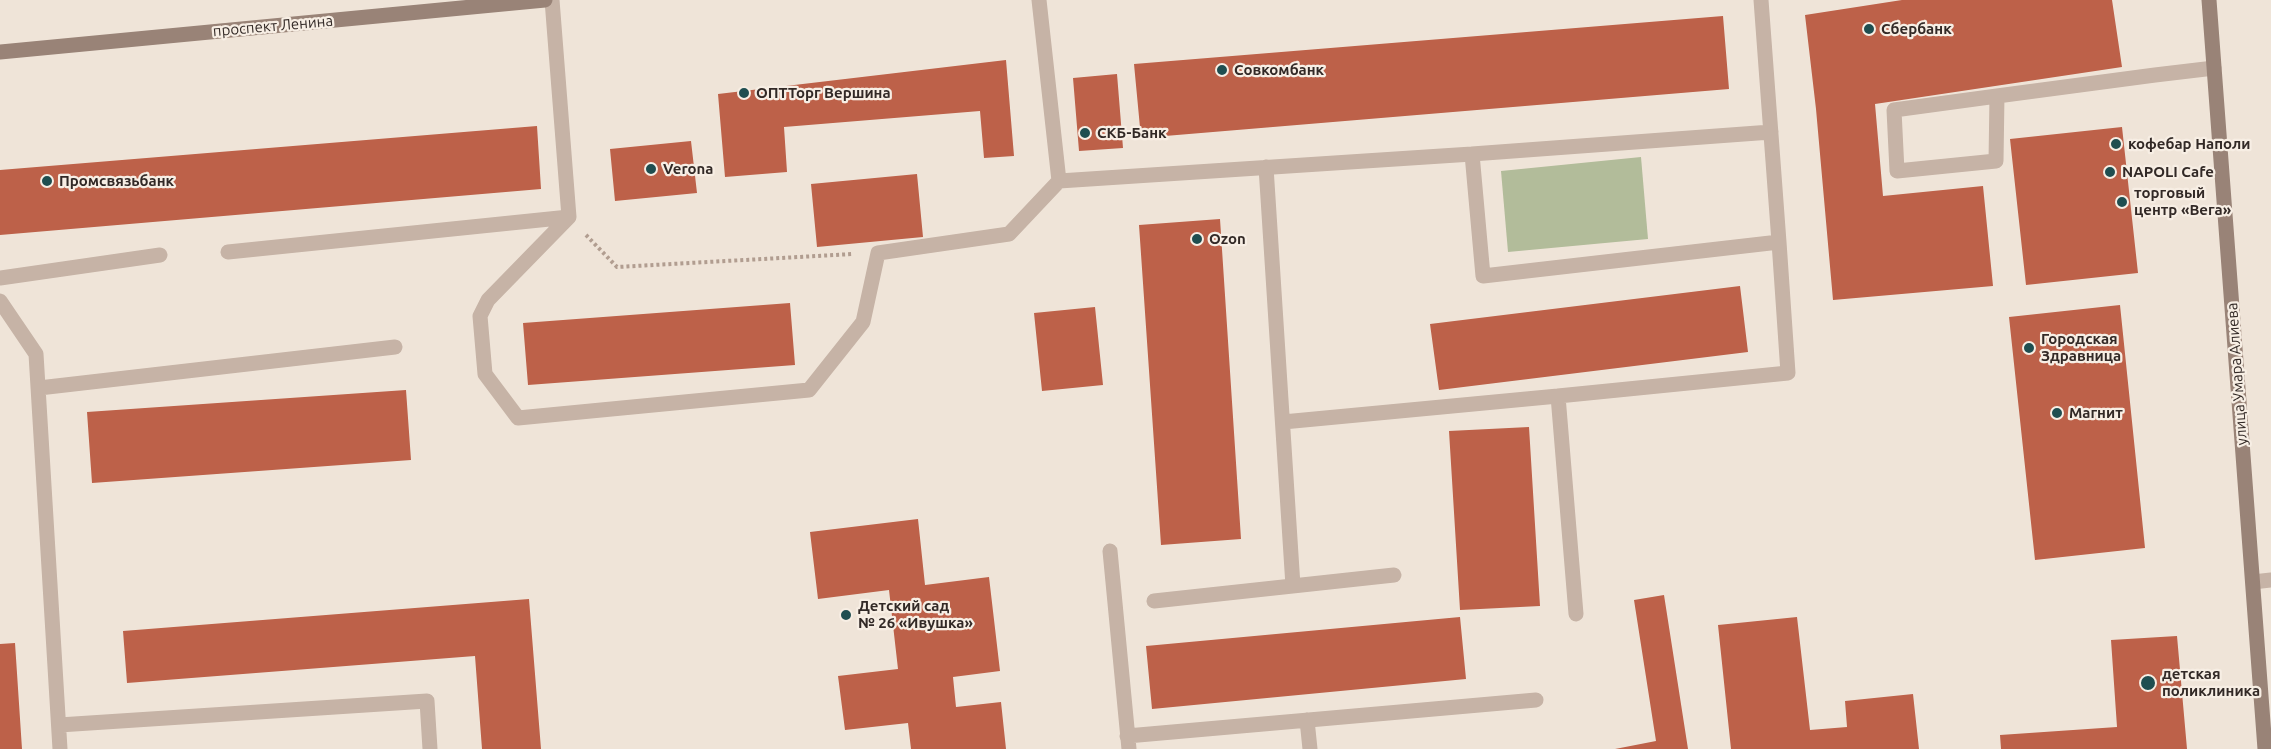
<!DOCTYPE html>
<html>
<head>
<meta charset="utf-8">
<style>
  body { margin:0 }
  canvas { display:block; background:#efe4d8 }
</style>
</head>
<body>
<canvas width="2271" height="749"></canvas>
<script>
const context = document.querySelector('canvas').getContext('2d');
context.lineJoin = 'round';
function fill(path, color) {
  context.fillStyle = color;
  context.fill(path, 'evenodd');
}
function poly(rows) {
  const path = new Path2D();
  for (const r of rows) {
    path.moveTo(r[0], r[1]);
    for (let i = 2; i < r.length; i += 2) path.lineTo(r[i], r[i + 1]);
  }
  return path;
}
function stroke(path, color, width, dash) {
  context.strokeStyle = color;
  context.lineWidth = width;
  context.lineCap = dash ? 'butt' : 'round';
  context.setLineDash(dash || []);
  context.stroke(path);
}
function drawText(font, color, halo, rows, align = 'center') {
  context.font = font + ' Ubuntu,sans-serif';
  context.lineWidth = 4.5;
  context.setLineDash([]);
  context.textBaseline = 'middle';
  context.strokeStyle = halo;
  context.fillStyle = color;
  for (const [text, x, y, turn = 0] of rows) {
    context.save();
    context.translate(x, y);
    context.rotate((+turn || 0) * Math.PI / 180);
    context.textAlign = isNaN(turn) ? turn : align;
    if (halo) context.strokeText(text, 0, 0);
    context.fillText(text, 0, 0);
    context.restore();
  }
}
fill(poly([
  [1641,157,1648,239,1508,252,1501,171]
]), '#b2bc9a');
fill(poly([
  [1902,0,2112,0,2122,67,1875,104,1883,196,1983,186,1993,286,1833,300,1816,109,1805,15],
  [1723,16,1729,89,1141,138,1134,64],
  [1006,60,1014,156,984,158,980,111,784,127,787,172,725,177,718,94],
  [1117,74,1123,148,1079,151,1073,78],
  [537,126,541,189,0,235,0,170],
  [2122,127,2138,273,2026,285,2010,139],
  [691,141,697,193,615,201,610,149],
  [917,174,923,237,817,247,811,184],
  [1220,219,1241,539,1161,545,1139,225],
  [1740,286,1748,352,1439,390,1430,324],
  [790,303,795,365,528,385,523,323],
  [2120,305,2145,548,2035,560,2009,317],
  [1095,307,1103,385,1042,391,1034,313],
  [406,390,411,460,92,483,87,412],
  [1529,427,1540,606,1460,610,1449,431],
  [918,519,925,585,989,577,1000,671,953,677,956,707,1001,702,1006,749,911,749,908,723,845,730,838,676,898,669,889,590,818,599,810,532],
  [1664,595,1688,749,1615,749,1656,741,1634,600],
  [529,599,541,749,482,749,475,656,127,683,123,631],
  [1460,617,1466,679,1152,709,1146,646],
  [1797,617,1810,730,1847,727,1845,701,1913,694,1919,749,1731,749,1718,625],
  [2177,636,2187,749,2001,749,2000,735,2117,727,2111,640],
  [15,643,22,749,0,749,0,644]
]), '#bd6149');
stroke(poly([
  [586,235,617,267,853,254]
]), '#b19d90', 4, [3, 3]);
stroke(poly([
  [552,0,569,217,488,300,480,316,485,374,518,418,809,390,863,322,878,253,1009,234,1059,181],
  [1039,0,1059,181,1472,154,1483,276,1779,242,1761,0],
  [1997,96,1996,161,1897,171,1894,110,1997,96,2155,75,2214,68],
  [1472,154,1771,132],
  [1266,167,1293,586],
  [228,252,569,217],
  [0,278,160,255],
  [0,301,36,354,60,749],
  [39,388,395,347],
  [1283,422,1558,396],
  [1110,551,1129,749],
  [2253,582,2271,580],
  [1154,601,1394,575],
  [1576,614,1558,396,1788,373,1779,242],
  [1307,720,1310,749],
  [59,725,427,701,430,749],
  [1127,736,1536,700]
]), '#c6b3a6', 15);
stroke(poly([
  [2209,0,2265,749],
  [0,52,545,0]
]), '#998377', 15);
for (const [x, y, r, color] of [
  [1869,29,6,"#1f4e50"],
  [1222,70,6,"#1f4e50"],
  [744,93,6,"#1f4e50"],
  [1085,133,6,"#1f4e50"],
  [2116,144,6,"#1f4e50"],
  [651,169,6,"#1f4e50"],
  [2110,172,6,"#1f4e50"],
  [47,181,6,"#1f4e50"],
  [2122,202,6,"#1f4e50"],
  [1197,239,6,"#1f4e50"],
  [2029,348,6,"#1f4e50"],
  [2057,413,6,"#1f4e50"],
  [846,615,6,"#1f4e50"],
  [2148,683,8,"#1f4e50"]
]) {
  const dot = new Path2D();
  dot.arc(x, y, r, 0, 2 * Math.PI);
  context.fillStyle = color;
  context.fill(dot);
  stroke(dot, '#f7eee4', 2);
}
drawText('15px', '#322926', '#f7eee4', [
  ["проспект Ленина",273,26,-5],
  ["улица Умара Алиева",2237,374,-94]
]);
drawText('bold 15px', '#322926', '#f7eee4', [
  ["Сбербанк",1881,29],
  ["Совкомбанк",1234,70],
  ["ОПТТорг Вершина",756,93],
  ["СКБ-Банк",1097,133],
  ["кофебар Наполи",2128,144],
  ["Verona",663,169],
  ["NAPOLI Cafe",2122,172],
  ["Промсвязьбанк",59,181],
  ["торговый",2134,193],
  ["центр «Вега»",2134,210],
  ["Ozon",1209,239],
  ["Городская",2041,339],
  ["Здравница",2041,356],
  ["Магнит",2069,413],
  ["Детский сад",858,606],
  ["№ 26 «Ивушка»",858,623],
  ["детская",2162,674],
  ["поликлиника",2162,691]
], 'left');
</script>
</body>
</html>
